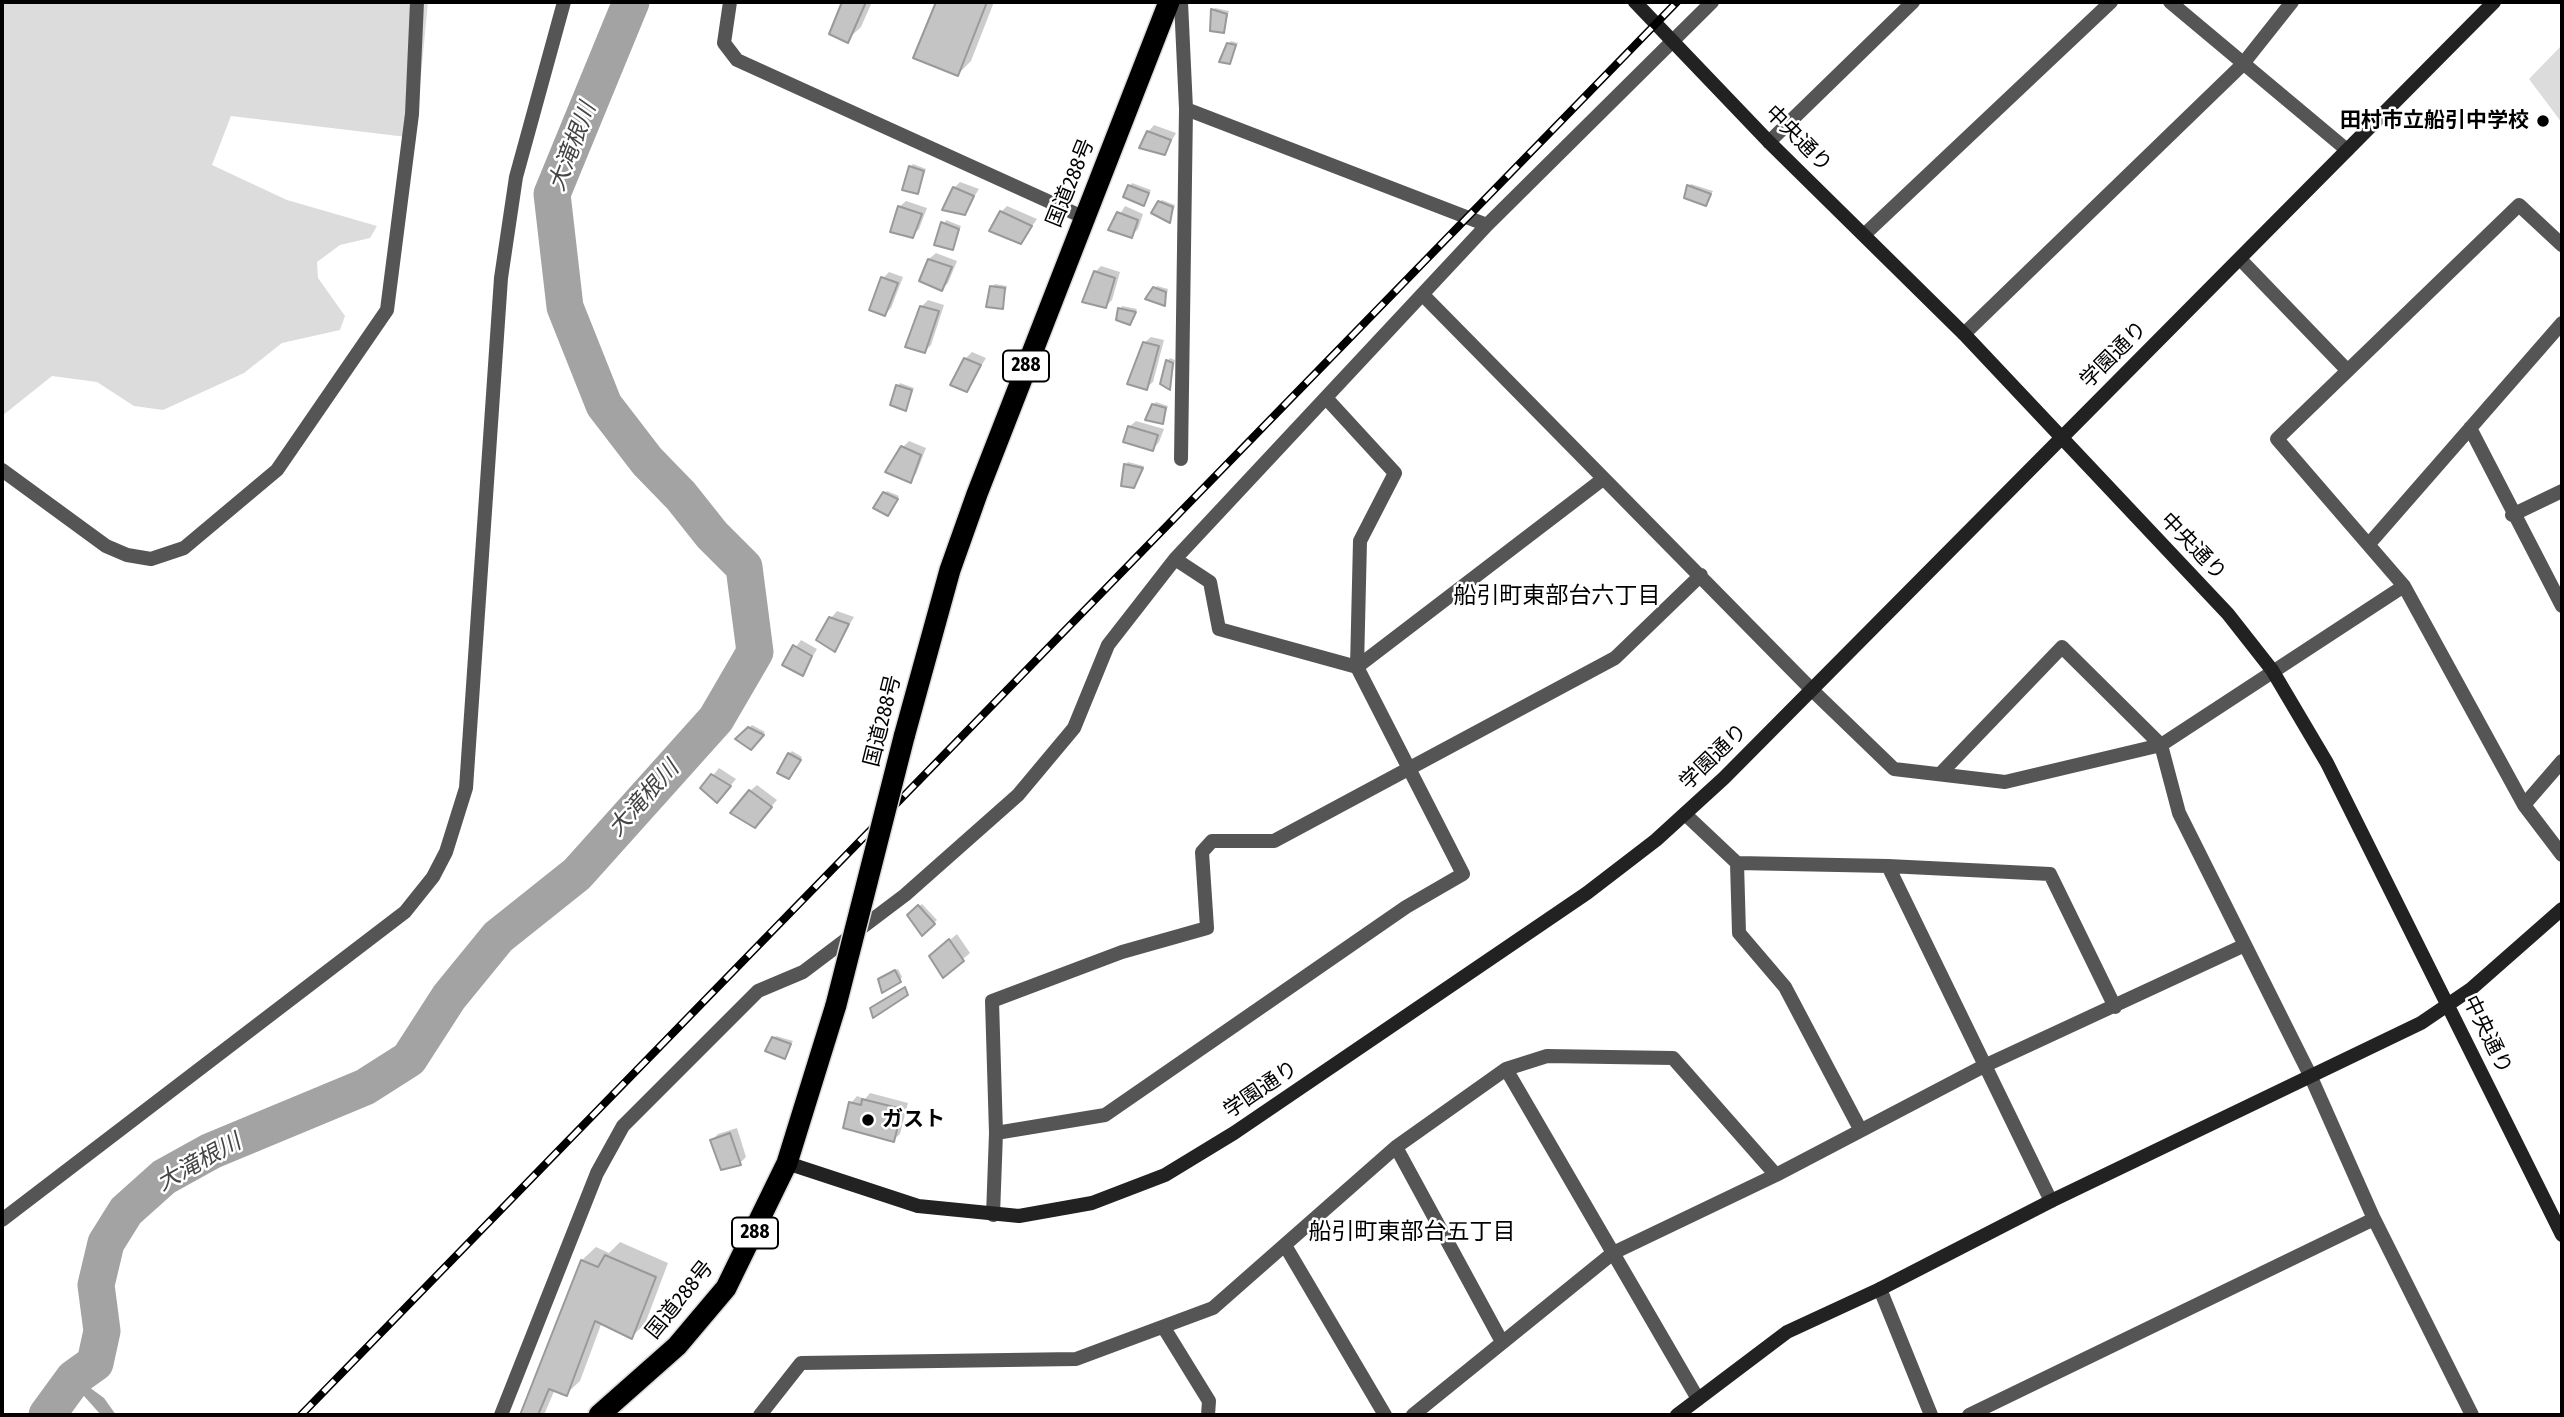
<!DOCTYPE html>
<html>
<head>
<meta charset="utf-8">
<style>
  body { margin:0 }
  #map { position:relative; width:2564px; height:1417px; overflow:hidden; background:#fff; font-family:"Fira Sans Condensed",sans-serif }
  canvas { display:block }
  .frame { position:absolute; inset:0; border:4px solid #000; pointer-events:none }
</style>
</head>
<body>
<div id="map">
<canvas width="2564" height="1417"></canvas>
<div class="frame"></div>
</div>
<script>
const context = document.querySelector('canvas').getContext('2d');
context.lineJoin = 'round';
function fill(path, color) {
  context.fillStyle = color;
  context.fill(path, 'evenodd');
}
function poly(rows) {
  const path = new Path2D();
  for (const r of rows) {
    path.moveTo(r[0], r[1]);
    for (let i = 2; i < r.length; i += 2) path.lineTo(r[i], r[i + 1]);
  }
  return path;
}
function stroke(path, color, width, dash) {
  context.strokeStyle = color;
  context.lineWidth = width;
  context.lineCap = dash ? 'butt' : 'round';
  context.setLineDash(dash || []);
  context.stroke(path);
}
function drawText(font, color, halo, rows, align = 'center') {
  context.font = font + ' "Fira Sans Condensed","Noto Sans JP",sans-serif';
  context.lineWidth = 5;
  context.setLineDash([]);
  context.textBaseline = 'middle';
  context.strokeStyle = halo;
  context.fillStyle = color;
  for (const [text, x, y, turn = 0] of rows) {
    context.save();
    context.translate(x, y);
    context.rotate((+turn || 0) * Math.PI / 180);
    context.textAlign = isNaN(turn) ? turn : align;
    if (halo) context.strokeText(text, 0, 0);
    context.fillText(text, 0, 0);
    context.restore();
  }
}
fill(poly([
  [2,2,428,2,415,138,231,116,212,165,287,200,377,226,370,238,340,245,317,262,318,278,345,316,340,330,282,343,244,373,163,410,134,406,97,382,52,376,2,416],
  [2562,45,2562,123,2529,79]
]), '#dcdcdc');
fill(poly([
  [70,1373,104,1398,116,1415,101,1415,75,1386]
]), '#a3a3a3');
fill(poly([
  [844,2,872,2,861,27,847,40,831,33],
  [938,2,994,2,971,61,958,74,915,57],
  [1215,8,1229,11,1224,31,1213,10],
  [1231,41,1238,43,1229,63,1228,44],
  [1154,125,1176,133,1165,153,1148,132],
  [913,164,926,169,918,192,910,167],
  [960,182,979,189,964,213,954,188],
  [1132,183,1151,190,1144,204,1130,186],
  [1691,184,1713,191,1706,204,1689,186],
  [1162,200,1175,205,1170,221,1159,202],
  [906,201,927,208,919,229,912,236,899,207],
  [1007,206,1037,219,1021,242,1001,212],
  [1125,206,1143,214,1138,229,1131,236,1111,229],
  [946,220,961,226,953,248,936,244],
  [936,253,957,261,948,283,942,289,929,259],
  [1101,266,1120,272,1112,300,1106,306,1095,272],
  [889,272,903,277,891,308,885,314,883,278],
  [995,284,1007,286,1002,308,992,287],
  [1157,286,1168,289,1165,304,1154,289],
  [928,300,944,305,931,345,925,351,921,307],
  [1122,306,1137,309,1132,320,1120,309],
  [1151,337,1164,340,1153,382,1146,388,1144,343],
  [972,352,986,358,967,390,965,359],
  [1170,358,1175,360,1170,388,1167,361],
  [900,383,914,388,906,409,898,386],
  [1156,402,1168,406,1162,422,1153,405],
  [1136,421,1164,429,1159,442,1153,449,1129,427],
  [909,441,926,448,916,474,910,480,902,448],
  [1128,462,1144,466,1133,486,1126,464],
  [887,491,899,496,890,511,884,494],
  [837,611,854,617,835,649,831,618],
  [801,640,817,649,803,673,784,664],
  [752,725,765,732,751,748,738,738],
  [792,751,802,757,791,774,789,754],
  [719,768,736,779,723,795,703,788],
  [757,785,777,800,761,819,750,791],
  [922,904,937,920,923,933,909,915],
  [957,934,970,953,943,976,938,950],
  [898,969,902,977,900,980,883,977],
  [776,1036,793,1041,784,1057,774,1038],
  [870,1093,908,1103,900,1134,893,1140,851,1103,857,1096,865,1099],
  [737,1128,746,1157,740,1163,712,1140,718,1134],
  [620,1242,668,1263,645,1324,631,1337,602,1322,580,1381,566,1394,555,1389,544,1415,522,1415,582,1260,596,1247,609,1253]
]), '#0003');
stroke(poly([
  [47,1415,74,1378,95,1363,102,1331,96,1285,106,1243,126,1211,164,1177,211,1151,365,1087,409,1059,449,997,498,937,577,874,716,719,755,652,744,567,712,535,681,496,647,461,604,405,565,307,552,194,631,2]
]), '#a3a3a3', 37);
const building = poly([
  [842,2,866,2,848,43,829,34,842,2],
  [936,2,987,2,958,76,913,58,936,2],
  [1211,9,1227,14,1224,33,1210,31,1211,9],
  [1227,43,1236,45,1230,64,1219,62,1227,43],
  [1147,131,1171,140,1165,155,1139,148,1147,131],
  [909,166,924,171,918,194,902,190,909,166],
  [1128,185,1149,193,1144,206,1123,197,1128,185],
  [1687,185,1711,194,1706,206,1684,198,1687,185],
  [953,187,974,196,965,215,942,210,953,187],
  [1158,201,1173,207,1170,223,1151,213,1158,201],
  [898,206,922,214,913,238,890,232,898,206],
  [1000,211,1032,226,1021,244,989,231,1000,211],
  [1117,212,1138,220,1132,238,1108,230,1117,212],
  [941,222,959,229,953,250,934,245,941,222],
  [928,259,952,267,942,291,919,281,928,259],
  [1094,271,1115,278,1106,308,1082,302,1094,271],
  [881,277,898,283,885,316,869,310,881,277],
  [990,286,1005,288,1003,309,986,307,990,286],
  [1153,287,1166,292,1165,306,1145,299,1153,287],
  [920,306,939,311,925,353,905,347,920,306],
  [1118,308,1136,312,1130,325,1116,320,1118,308],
  [1143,342,1159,346,1147,390,1127,384,1143,342],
  [964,358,981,365,967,392,950,385,964,358],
  [1166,360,1173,363,1170,390,1160,384,1166,360],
  [896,385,912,390,906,411,890,405,896,385],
  [1152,404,1166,408,1163,424,1145,420,1152,404],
  [1128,426,1158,435,1153,451,1123,442,1128,426],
  [901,446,921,455,911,483,885,472,901,446],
  [1124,464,1143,468,1134,488,1121,486,1124,464],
  [883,492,898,499,888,516,873,508,883,492],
  [829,617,849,624,835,652,816,640,829,617],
  [793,645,812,656,803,676,782,665,793,645],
  [748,727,764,735,751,750,735,739,748,727],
  [788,753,801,760,789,779,777,773,788,753],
  [711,774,731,786,717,803,700,788,711,774],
  [749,790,772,807,755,828,730,813,749,790],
  [918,905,935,924,922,936,907,915,918,905],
  [949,939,964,961,943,978,929,956,949,939],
  [895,970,901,982,882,993,878,979,895,970],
  [905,987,908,995,873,1018,870,1008,905,987],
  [772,1037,791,1044,785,1059,765,1051,772,1037],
  [862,1099,902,1109,894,1142,843,1128,849,1102,861,1105,862,1099],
  [730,1133,741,1165,721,1170,710,1140,730,1133],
  [605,1255,656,1277,632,1339,595,1321,567,1396,549,1389,538,1415,520,1415,581,1260,598,1267,605,1255]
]);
fill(building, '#c4c4c4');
stroke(building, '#999', 2);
const highway = poly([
  [904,737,950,570,977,494,1169,2],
  [599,1415,677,1346,726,1288,787,1163,836,1005]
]);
stroke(highway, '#dbdbdb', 24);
stroke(poly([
  [730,2,724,43,737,60,1083,217],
  [1181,2,1186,109,1181,459],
  [2170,2,2347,150],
  [1186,109,1487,225],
  [1769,142,1913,2],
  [1865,234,2111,2],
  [2562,245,2519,205,2277,439,2404,586,2524,805,2562,855],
  [2240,259,2347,370],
  [1424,296,1811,689,1894,769,2005,782,2161,745,2404,586],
  [1964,334,2242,65,2292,2],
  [2470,428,2562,606],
  [2,470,106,546,127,555,151,559,184,548,277,470,387,310,412,114,417,2],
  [2512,515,2562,491],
  [2369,544,2562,323],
  [1175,559,1210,582,1219,629,1357,667],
  [1357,667,1603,479],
  [1941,773,2062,647,2161,745,2179,813,2310,1075,2374,1219,2472,1415],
  [2524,805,2562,761],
  [1685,814,1737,863],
  [1888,866,2051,1201],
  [1506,1069,1698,1399],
  [1860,1129,1785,987,1739,933,1737,863,1888,866,2050,874,2115,1007],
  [996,1133,1105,1115,1406,907,1463,874,1357,667,1360,541,1395,473,1327,399],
  [1396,1147,1502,1342],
  [993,1215,996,1133,992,1001,1122,952,1207,928,1202,852,1212,841,1274,841,1615,658,1701,575],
  [2,1220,405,912,433,877,446,852,466,788,501,278,516,177,564,2],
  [1286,1247,1385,1415],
  [1880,1289,1931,1415],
  [1164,1328,1209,1401,1208,1415],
  [501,1415,597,1173,623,1126,758,991,803,972,905,895,1018,795,1074,728,1108,645,1175,559,1487,225,1712,2],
  [760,1415,801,1363,1076,1359,1213,1308,1396,1147,1506,1069,1547,1056,1673,1058,1776,1175],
  [1413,1415,1613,1253,1776,1175,1984,1066,2245,945],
  [1969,1415,2374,1219]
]), '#555', 14);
stroke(poly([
  [1635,2,1769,142,1964,334,2228,614,2272,670,2327,763,2562,1235],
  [787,1163,918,1206,1019,1216,1092,1203,1165,1175,1234,1133,1515,942,1587,893,1656,840,1724,778,2494,2],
  [1677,1415,1787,1332,1880,1289,2051,1201,2421,1023,2471,989,2562,909]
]), '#222', 14);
stroke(highway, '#000', 21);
const rail = poly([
  [301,1415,1677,2]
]);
stroke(rail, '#000', 8);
stroke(rail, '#fff', 5, [16]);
const highwayBridge = poly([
  [836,1005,904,737]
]);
stroke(highwayBridge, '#dbdbdb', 24, []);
stroke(highwayBridge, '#000', 21);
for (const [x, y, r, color] of [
  [2543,121,7,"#000"],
  [868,1120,7,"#000"]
]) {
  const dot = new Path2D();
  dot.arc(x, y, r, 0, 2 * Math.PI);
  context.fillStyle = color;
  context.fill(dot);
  stroke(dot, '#fff', 2.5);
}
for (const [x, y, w] of [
  [1026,366,46],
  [755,1233,46]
]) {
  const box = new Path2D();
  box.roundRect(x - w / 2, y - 15.5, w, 31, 5);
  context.fillStyle = '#fff';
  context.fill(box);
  stroke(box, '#000', 2);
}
drawText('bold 19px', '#000', null, [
  ["288",1026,366],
  ["288",755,1233]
]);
drawText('bold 21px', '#000', '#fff', [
  ["田村市立船引中学校",2529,121],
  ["ガスト",882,1120,"left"]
], 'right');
drawText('21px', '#000', '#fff', [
  ["中央通り",1798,139,45],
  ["国道288号",1071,183,-68],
  ["学園通り",2114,355,-45],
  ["中央通り",2193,547,46],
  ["国道288号",883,721,-76],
  ["学園通り",1714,757,-44],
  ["中央通り",2487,1035,64],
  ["学園通り",1261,1090,-34],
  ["国道288号",680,1300,-51]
]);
drawText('italic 23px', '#444', '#fff', [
  ["大滝根川",573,147,-69],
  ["大滝根川",644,799,-48],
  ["大滝根川",199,1163,-29]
]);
drawText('23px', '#000', '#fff', [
  ["船引町東部台六丁目",1557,597],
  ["船引町東部台五丁目",1412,1233]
]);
</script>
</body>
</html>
